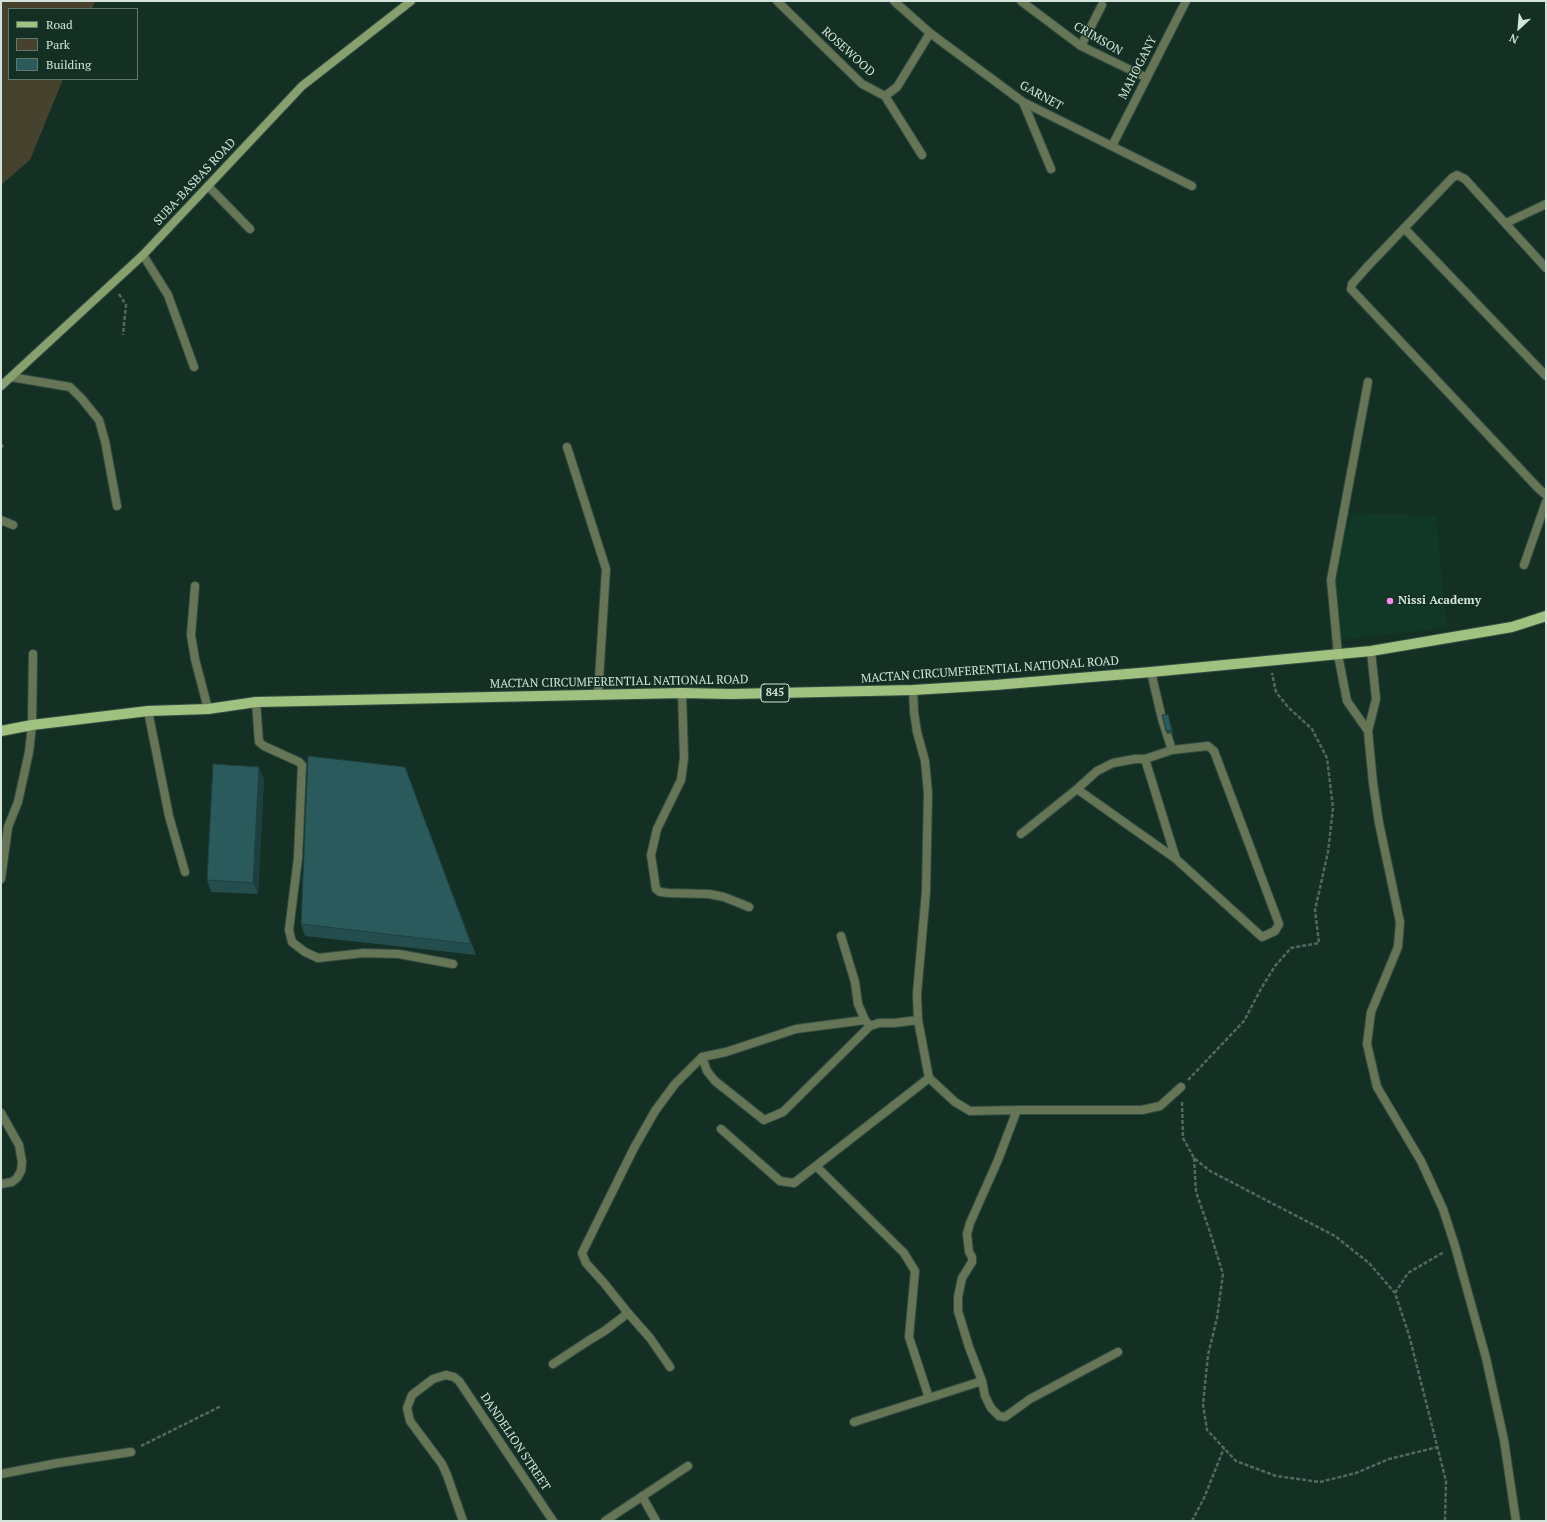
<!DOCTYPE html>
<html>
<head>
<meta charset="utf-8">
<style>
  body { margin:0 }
  #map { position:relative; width:1547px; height:1522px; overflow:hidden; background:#143024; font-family:"PT Serif",serif }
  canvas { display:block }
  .frame { position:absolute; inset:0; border:2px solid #d4e4dc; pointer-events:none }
  .legend { position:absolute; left:8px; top:8px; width:130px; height:72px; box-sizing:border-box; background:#143024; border:1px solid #61786e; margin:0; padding:5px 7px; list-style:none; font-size:12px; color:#d4e4dc }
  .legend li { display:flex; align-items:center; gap:8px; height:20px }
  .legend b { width:20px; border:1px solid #61786e }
  .north { position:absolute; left:1499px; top:8px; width:40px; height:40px; -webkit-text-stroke:3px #143024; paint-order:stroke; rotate:206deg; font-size:11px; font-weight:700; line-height:16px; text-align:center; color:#d4e4dc }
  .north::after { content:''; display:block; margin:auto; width:14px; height:18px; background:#d4e4dc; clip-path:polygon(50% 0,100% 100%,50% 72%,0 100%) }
</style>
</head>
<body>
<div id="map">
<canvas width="1547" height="1522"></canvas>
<div class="frame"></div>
<ul class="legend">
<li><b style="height:5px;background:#a1c180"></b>Road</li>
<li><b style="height:11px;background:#47422e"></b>Park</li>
<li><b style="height:11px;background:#2a5a5b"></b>Building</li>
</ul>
<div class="north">N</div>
</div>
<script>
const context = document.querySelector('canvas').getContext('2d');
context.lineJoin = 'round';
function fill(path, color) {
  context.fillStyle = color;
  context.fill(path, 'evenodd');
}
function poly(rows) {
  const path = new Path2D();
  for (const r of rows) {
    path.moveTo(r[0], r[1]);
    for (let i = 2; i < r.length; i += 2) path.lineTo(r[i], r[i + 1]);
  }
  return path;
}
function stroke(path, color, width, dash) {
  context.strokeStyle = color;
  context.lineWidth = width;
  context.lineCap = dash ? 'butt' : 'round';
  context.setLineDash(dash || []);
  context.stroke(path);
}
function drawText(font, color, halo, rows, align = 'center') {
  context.font = font + ' "PT Serif",serif';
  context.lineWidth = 3;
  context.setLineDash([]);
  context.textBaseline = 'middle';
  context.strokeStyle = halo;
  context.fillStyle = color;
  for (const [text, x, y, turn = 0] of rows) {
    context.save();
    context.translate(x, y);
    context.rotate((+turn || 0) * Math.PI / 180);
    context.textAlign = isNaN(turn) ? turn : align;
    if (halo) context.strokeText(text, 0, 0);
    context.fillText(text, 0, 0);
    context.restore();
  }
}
fill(poly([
  [1352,513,1436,515,1447,628,1339,640,1333,574]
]), '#113727');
fill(poly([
  [1,1,95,1,92,9,9,9,9,79,63,79,30,160,1,185]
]), '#47422e');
const lane = poly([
  [1,520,13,525],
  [1524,565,1546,502],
  [195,586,191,635,195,659,208,709],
  [1151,672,1162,719,1172,750],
  [256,702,259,742,264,746,299,762,302,765,298,858,289,930,292,942,305,952,318,958,364,953,399,954,453,964],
  [148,711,169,816,185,872],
  [32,725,33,654],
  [1145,759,1176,859],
  [1021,834,1077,789,1097,771,1113,763,1135,759,1145,759,1172,750,1208,746,1214,751,1279,924,1275,931,1262,937,1176,859,1077,789],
  [553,1364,588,1341,606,1330,628,1313]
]);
const street = poly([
  [777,1,862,84,885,96,922,155],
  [894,1,930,33,1023,102,1192,186],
  [1021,1,1081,46,1147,78],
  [1081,46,1102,5],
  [885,96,897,87,930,33],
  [1023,102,1051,169],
  [1112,146,1186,1],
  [208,186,250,229],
  [1506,223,1546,204],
  [1404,228,1546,376],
  [143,255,168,295,194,367],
  [1546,268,1465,179,1457,175,1452,178,1368,266,1352,284,1351,289,1538,488,1546,495],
  [11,377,70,387,82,399,99,420,105,441,117,506],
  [567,447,606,569,598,695],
  [1371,651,1376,699,1368,731,1373,783,1379,823,1400,922,1398,947,1371,1012,1367,1044,1377,1087,1421,1161,1443,1209,1455,1246,1486,1358,1504,1440,1516,1521],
  [913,690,914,712,917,732,925,761,928,793,926,892,917,994,918,1020,929,1078,955,1102,970,1111,1017,1110,1142,1110,1160,1106,1181,1087],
  [682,693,684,758,681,780,657,829,651,855,656,889,660,892,669,893,709,894,724,897,749,907],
  [1368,731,1347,701,1338,655,1331,580,1368,382],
  [1,879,8,827,18,802,29,752,32,725],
  [841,936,855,982,858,1004,865,1020],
  [702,1057,707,1071,715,1081,764,1120,783,1112,870,1026,879,1023,894,1023,918,1020],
  [1017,1110,998,1160,970,1223,967,1234,969,1252,972,1257,972,1262,962,1278,958,1297,958,1311,969,1347,982,1381,985,1396,991,1408,999,1416,1005,1417,1030,1399,1118,1352],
  [1,1113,19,1145,22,1162,21,1171,17,1178,12,1182,1,1184],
  [721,1129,780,1181,794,1183,929,1078],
  [816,1166,904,1253,915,1271,909,1337,929,1398],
  [670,1367,650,1338,628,1313,604,1283,586,1263,582,1253,634,1148,655,1111,675,1084,702,1057,726,1052,796,1029,865,1020,870,1026],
  [854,1422,982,1381],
  [1,1474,58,1463,131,1452],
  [642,1496,656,1521],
  [463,1521,447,1475,442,1464,410,1421,407,1408,412,1395,433,1379,446,1375,454,1377,459,1381,553,1521],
  [605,1521,688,1466]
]);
const secondary = poly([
  [1,386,143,255,302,86,411,1]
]);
const primary = poly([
  [1,731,32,725,148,711,208,709,256,702,682,693,731,694,913,690,995,685,1151,672,1371,651,1512,627,1546,616]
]);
stroke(lane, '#334d41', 10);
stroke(street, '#334d41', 10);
stroke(secondary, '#334d41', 10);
stroke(primary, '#334d41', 12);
stroke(poly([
  [119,294,126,305,123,335],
  [1,444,4,449],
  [1188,1080,1244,1021,1262,987,1275,966,1291,948,1319,943,1315,910,1328,852,1333,808,1327,758,1312,729,1288,707,1276,692,1272,673],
  [1182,1102,1183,1138,1194,1158,1210,1171,1335,1236,1369,1263,1395,1293,1409,1335,1446,1481,1445,1521],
  [1194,1158,1196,1192,1209,1229,1223,1274,1217,1318,1208,1355,1203,1404,1207,1430,1236,1461,1276,1476,1320,1482,1356,1473,1389,1459,1438,1447],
  [1395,1293,1408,1273,1444,1252],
  [141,1446,221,1406],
  [1192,1521,1204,1498,1224,1448]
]), '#51695f', 2.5, [4, 2]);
stroke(lane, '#667556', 8);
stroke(street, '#667556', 8);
stroke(secondary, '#88a06e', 8);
stroke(primary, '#a1c180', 10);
fill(poly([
  [1169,717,1173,733,1167,734,1166,731],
  [405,767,476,955,305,936,301,924],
  [264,778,258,894,211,892,207,880]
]), '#244d4e');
fill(poly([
  [259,767,264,778,258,894,253,883]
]), '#1d3f40');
const building = poly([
  [1168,714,1172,730,1166,731,1162,715,1168,714],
  [308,756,405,767,471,944,301,924,308,756],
  [213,764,259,767,253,883,207,880,213,764]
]);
fill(building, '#2a5a5b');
stroke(building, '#1d3f40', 1);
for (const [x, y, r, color] of [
  [1390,601,4,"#f987e9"]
]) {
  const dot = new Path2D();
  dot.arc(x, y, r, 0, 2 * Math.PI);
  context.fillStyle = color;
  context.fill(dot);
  stroke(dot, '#143024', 1.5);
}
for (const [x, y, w] of [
  [775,693,28]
]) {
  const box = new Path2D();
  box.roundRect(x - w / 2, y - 9, w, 18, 3);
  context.fillStyle = '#143024';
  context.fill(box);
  stroke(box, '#d4e4dc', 1);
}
drawText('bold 11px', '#d4e4dc', null, [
  ["845",775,693]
]);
drawText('12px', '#d4e4dc', '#143024', [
  ["CRIMSON",1098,39,30],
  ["ROSEWOOD",848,52,42],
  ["MAHOGANY",1138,68,-63],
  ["GARNET",1041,96,29],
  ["SUBA-BASBAS ROAD",195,182,-47],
  ["MACTAN CIRCUMFERENTIAL NATIONAL ROAD",990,670,-4],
  ["MACTAN CIRCUMFERENTIAL NATIONAL ROAD",619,682,-1],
  ["DANDELION STREET",515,1442,56]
]);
drawText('bold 12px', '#d4e4dc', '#143024', [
  ["Nissi Academy",1398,601]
], 'left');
</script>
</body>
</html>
